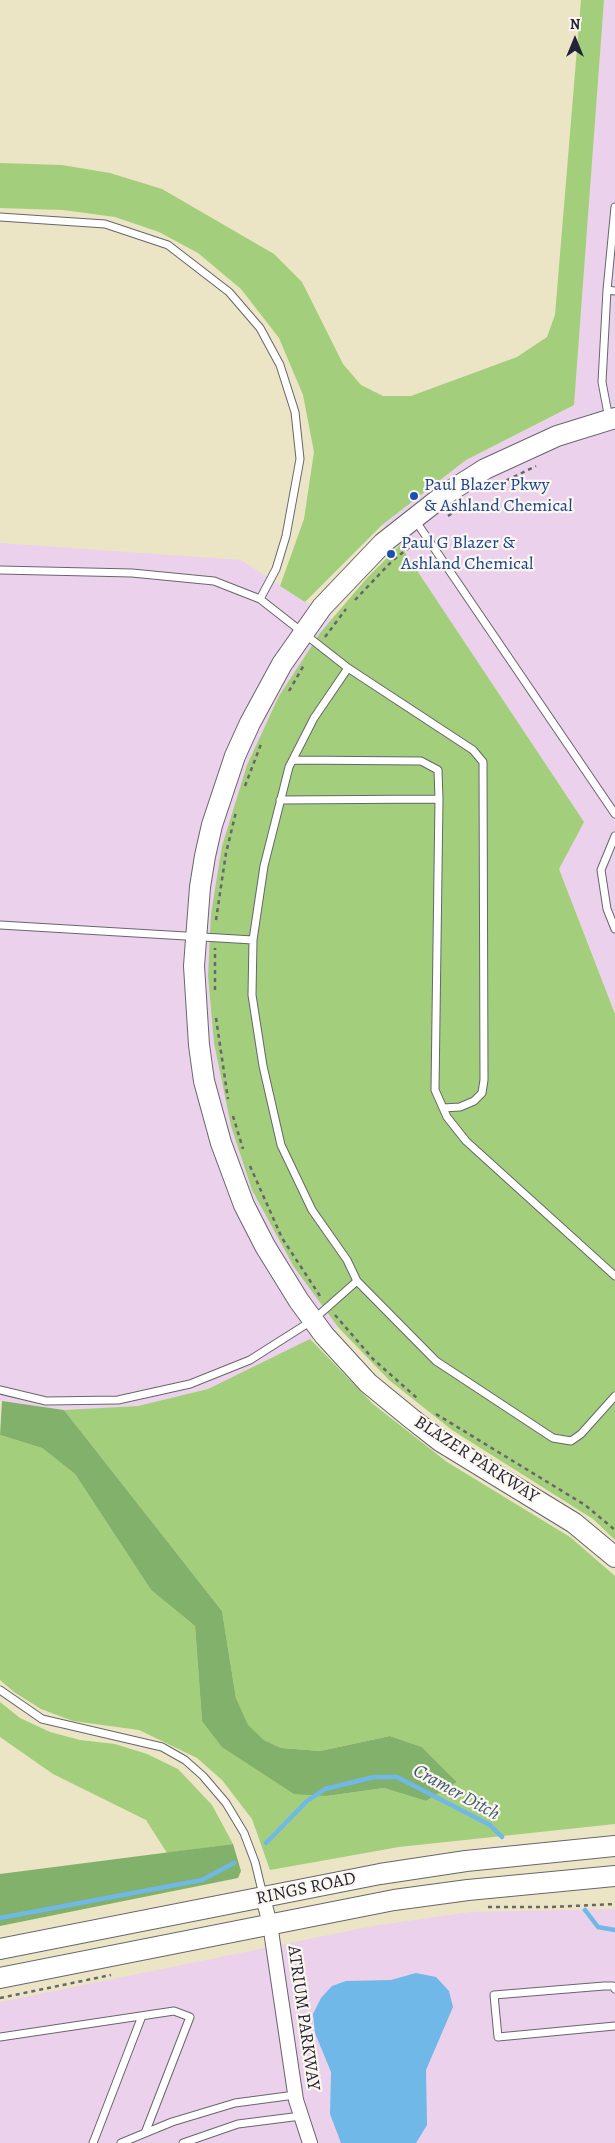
<!DOCTYPE html>
<html>
<head>
<meta charset="utf-8">
<style>
  body { margin:0 }
  #map { position:relative; width:615px; height:2143px; overflow:hidden; background:#ebe4c5; font-family:Alegreya,serif }
  canvas { display:block }
  .north { position:absolute; left:550px; top:15px; width:50px; height:50px; -webkit-text-stroke:4px #fbf7ec; paint-order:stroke; rotate:0deg; font-size:14px; font-weight:700; line-height:20px; text-align:center; color:#22223b }
  .north::after { content:''; display:block; margin:auto; width:18px; height:22px; background:#22223b; clip-path:polygon(50% 0,100% 100%,50% 72%,0 100%) }
</style>
</head>
<body>
<div id="map">
<canvas width="615" height="2143"></canvas>
<div class="north">N</div>
</div>
<script>
const context = document.querySelector('canvas').getContext('2d');
context.lineJoin = 'round';
function fill(path, color) {
  context.fillStyle = color;
  context.fill(path, 'evenodd');
}
function poly(rows) {
  const path = new Path2D();
  for (const r of rows) {
    path.moveTo(r[0], r[1]);
    for (let i = 2; i < r.length; i += 2) path.lineTo(r[i], r[i + 1]);
  }
  return path;
}
function stroke(path, color, width, dash) {
  context.strokeStyle = color;
  context.lineWidth = width;
  context.lineCap = dash ? 'butt' : 'round';
  context.setLineDash(dash || []);
  context.stroke(path);
}
function drawText(font, color, halo, rows, align = 'center') {
  context.font = font + ' Alegreya,serif';
  context.lineWidth = 4.5;
  context.setLineDash([]);
  context.textBaseline = 'middle';
  context.strokeStyle = halo;
  context.fillStyle = color;
  for (const [text, x, y, turn = 0] of rows) {
    context.save();
    context.translate(x, y);
    context.rotate((+turn || 0) * Math.PI / 180);
    context.textAlign = isNaN(turn) ? turn : align;
    if (halo) context.strokeText(text, 0, 0);
    context.fillText(text, 0, 0);
    context.restore();
  }
}
fill(poly([
  [604,0,615,0,615,1014,559,869,400,545,382,525,466,460,574,405],
  [0,543,241,560,332,619,320,633,279,696,247,765,222,846,208,976,214,1043,231,1126,252,1190,294,1267,338,1327,208,1389,138,1406,64,1410,0,1401],
  [615,1909,615,2143,0,2143,0,2002,373,1926,470,1912]
]), '#ebd1eb');
fill(poly([
  [581,0,604,0,574,405,466,460,382,525,305,602,280,586,304,519,314,452,303,395,279,338,241,289,198,253,159,232,115,217,63,210,0,208,0,163,62,165,110,173,162,189,274,254,302,282,343,364,361,385,383,396,411,396,517,357,547,337,555,315],
  [400,545,584,822,559,869,615,1014,615,1540,593,1519,452,1430,389,1380,338,1327,294,1267,252,1190,231,1126,214,1043,208,976,211,914,222,846,247,765,279,696,320,633,367,578],
  [310,1339,373,1404,447,1462,570,1537,615,1576,615,1824,399,1847,270,1870,252,1819,222,1780,197,1758,139,1730,73,1721,41,1709,14,1692,0,1680,0,1435,42,1448,75,1474,151,1590,195,1626,202,1721,327,1796,384,1788,426,1801,457,1782,422,1747,390,1736,320,1751,281,1748,264,1740,248,1726,236,1698,222,1611,64,1410,138,1406,208,1389],
  [0,1702,20,1718,50,1732,80,1740,115,1744,147,1754,178,1769,212,1805,233,1844,167,1853,146,1820,53,1774,0,1737]
]), '#a3ce7b');
fill(poly([
  [2,1401,64,1410,222,1611,236,1698,248,1725,264,1740,281,1748,320,1751,390,1736,422,1747,457,1782,426,1801,384,1788,327,1796,294,1794,222,1747,202,1721,195,1626,151,1590,75,1474,42,1448,0,1435],
  [233,1844,241,1871,238,1878,0,1926,0,1874]
]), '#82b16b');
fill(poly([
  [416,1973,436,1977,449,1991,453,2007,426,2070,427,2125,416,2143,341,2143,330,2114,331,2072,315,2033,313,2014,321,1998,332,1986,346,1981,391,1980]
]), '#6fb8e7');
stroke(poly([
  [266,1843,307,1801,325,1789,374,1777,397,1777,490,1825,502,1837],
  [585,1910,598,1927,615,1930],
  [0,1918,202,1880,234,1863]
]), '#6fb8e7', 4.5);
const lane = poly([
  [0,217,105,224,168,245,229,292,260,328,280,365,295,412,300,459,286,536,276,569,260,599],
  [607,290,615,291],
  [609,419,602,382,607,290,615,207],
  [415,520,615,814],
  [0,570,132,573,214,581,260,599,348,668,314,718,289,767,264,866,253,940,0,925],
  [348,668,473,750,483,762,484,1080,482,1093,474,1101,460,1107,443,1108],
  [293,760,421,761,438,770,439,799],
  [280,800,439,799,435,1090,447,1117,466,1141,615,1276],
  [615,836,601,870,607,909,615,929],
  [357,1281,436,1361,553,1438,571,1441,581,1434,615,1396],
  [0,1390,46,1401,118,1400,190,1384,250,1360,313,1320,357,1281,347,1260,312,1210,281,1145,263,1066,252,995,253,940],
  [0,1690,42,1719,162,1747,185,1760,203,1776,226,1803,244,1833,255,1862,263,1895],
  [615,1989,613,1986,604,1986,494,1995,498,2037,615,2026],
  [0,2037,174,2011,190,2017,145,2133],
  [93,2143,142,2016],
  [121,2143,172,2122,235,2103,295,2095],
  [183,2143,238,2124,301,2116]
]);
const street = poly([
  [263,1898,270,1924,296,2100,310,2143]
]);
const secondary = poly([
  [615,418,557,436,485,469,444,495,383,543,322,607,282,664,250,723,235,756,212,825,205,856,200,887,194,966,199,1045,204,1081,221,1143,244,1205,265,1246,299,1301,324,1335,368,1383,412,1419,440,1441,574,1523,615,1557],
  [0,1949,380,1874,466,1861,615,1846],
  [0,1978,394,1900,468,1890,615,1876]
]);
stroke(lane, '#68666b', 9);
stroke(street, '#68666b', 16);
stroke(secondary, '#68666b', 22);
stroke(poly([
  [485,491,536,466],
  [448,516,466,504],
  [355,600,392,561,416,542],
  [325,637,346,609],
  [289,691,304,665],
  [245,786,261,744],
  [216,920,226,853,236,812],
  [215,990,215,948],
  [216,1018,228,1099],
  [233,1116,243,1149],
  [250,1166,282,1238,322,1299],
  [335,1315,373,1359,417,1398],
  [436,1414,585,1505,615,1530],
  [488,1907,551,1907,615,1904],
  [0,1998,111,1975]
]), '#68666b', 2.5, [4, 4]);
stroke(lane, '#fff', 7);
stroke(street, '#fff', 14);
stroke(secondary, '#fff', 20);
for (const [x, y, r, color] of [
  [414,496,5,"#1a4fb4"],
  [391,554,5,"#1a4fb4"]
]) {
  const dot = new Path2D();
  dot.arc(x, y, r, 0, 2 * Math.PI);
  context.fillStyle = color;
  context.fill(dot);
  stroke(dot, '#fbf7ec', 2);
}
drawText('18px', '#164399', '#fbf7ec', [
  ["Paul Blazer Pkwy",424,486],
  ["& Ashland Chemical",424,507],
  ["Paul G Blazer &",401,544],
  ["Ashland Chemical",401,565]
], 'left');
drawText('18px', '#22223b', '#fbf7ec', [
  ["BLAZER PARKWAY",476,1460,33],
  ["RINGS ROAD",306,1889,-12],
  ["ATRIUM PARKWAY",303,2018,82]
]);
drawText('italic 19px', '#3d5677', '#fbf7ec', [
  ["Cramer Ditch",456,1793,29]
]);
</script>
</body>
</html>
